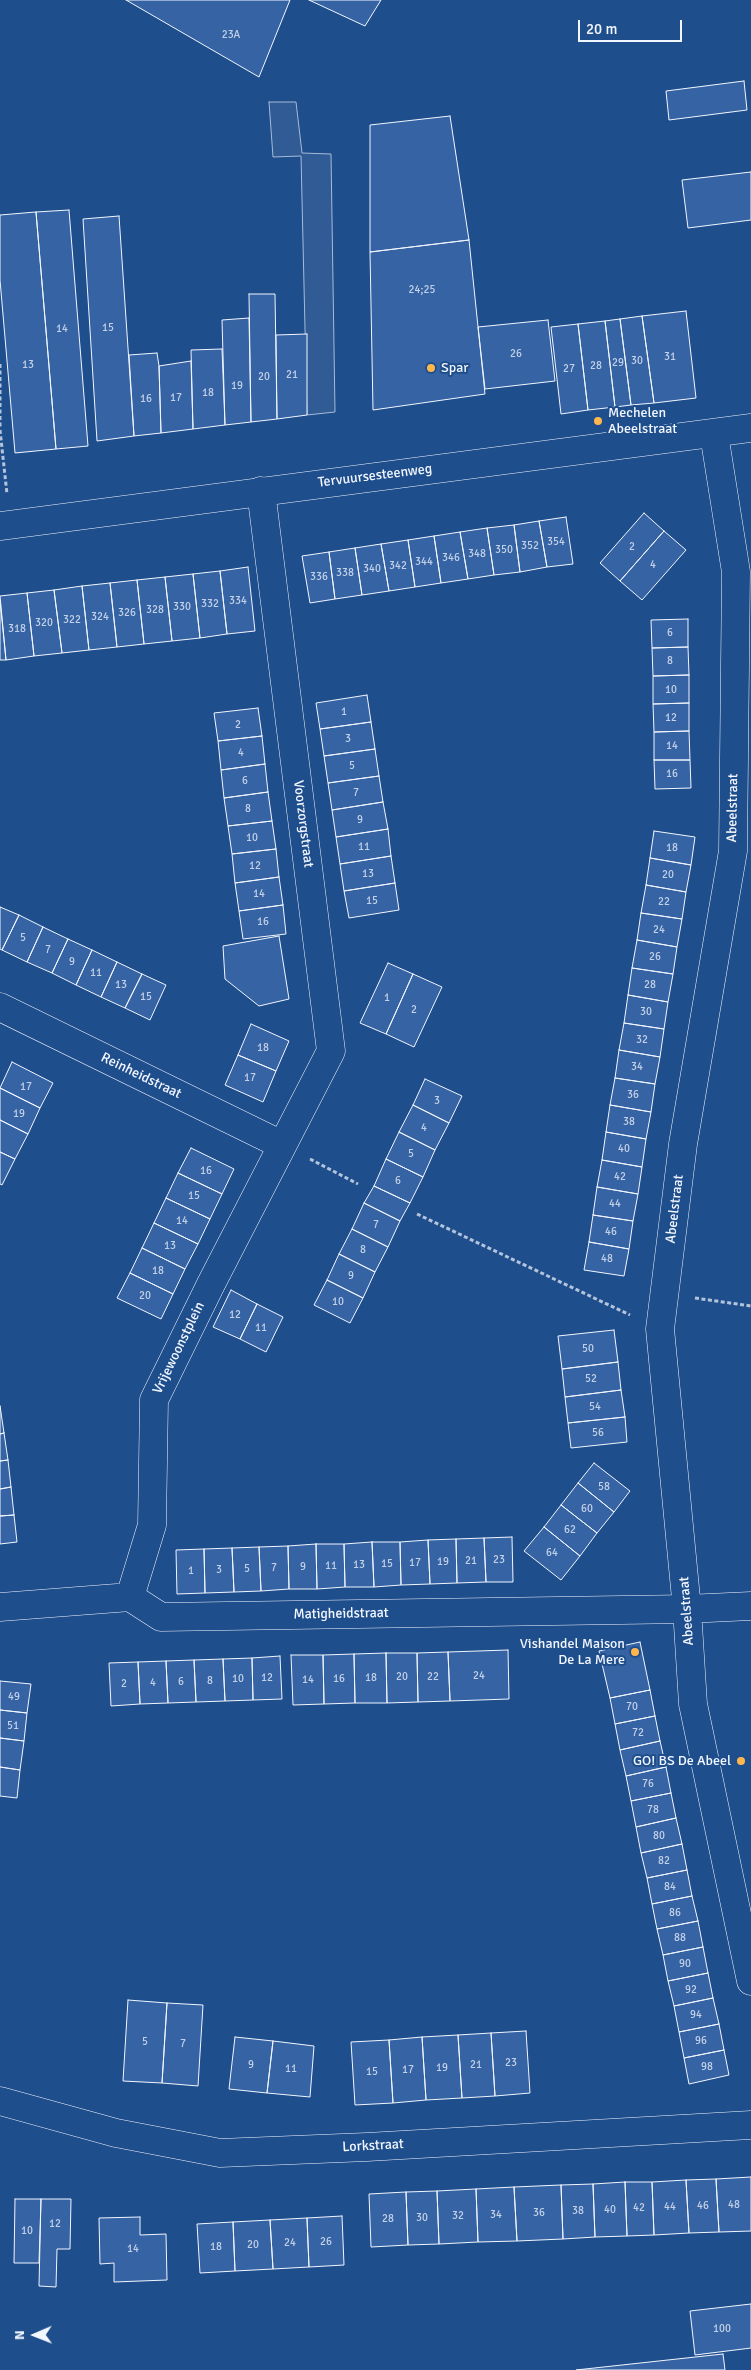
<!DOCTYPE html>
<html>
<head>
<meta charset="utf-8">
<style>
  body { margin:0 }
  #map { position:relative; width:751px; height:2370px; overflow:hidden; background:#1f4e8c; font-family:Signika,sans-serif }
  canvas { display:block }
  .north { position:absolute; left:10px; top:2310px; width:50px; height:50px; -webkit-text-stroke:4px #1f4e8c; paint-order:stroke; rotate:269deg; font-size:14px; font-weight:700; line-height:20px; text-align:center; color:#f2f6ff }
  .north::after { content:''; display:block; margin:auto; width:18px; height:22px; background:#f2f6ff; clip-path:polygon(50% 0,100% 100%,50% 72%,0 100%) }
  .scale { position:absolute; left:578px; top:20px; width:104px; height:22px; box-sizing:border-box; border:2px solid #f2f6ff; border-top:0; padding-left:6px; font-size:15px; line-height:18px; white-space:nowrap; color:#f2f6ff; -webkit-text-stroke:4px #1f4e8c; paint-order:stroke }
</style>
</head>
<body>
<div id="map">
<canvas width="751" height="2370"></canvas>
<div class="north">N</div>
<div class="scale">20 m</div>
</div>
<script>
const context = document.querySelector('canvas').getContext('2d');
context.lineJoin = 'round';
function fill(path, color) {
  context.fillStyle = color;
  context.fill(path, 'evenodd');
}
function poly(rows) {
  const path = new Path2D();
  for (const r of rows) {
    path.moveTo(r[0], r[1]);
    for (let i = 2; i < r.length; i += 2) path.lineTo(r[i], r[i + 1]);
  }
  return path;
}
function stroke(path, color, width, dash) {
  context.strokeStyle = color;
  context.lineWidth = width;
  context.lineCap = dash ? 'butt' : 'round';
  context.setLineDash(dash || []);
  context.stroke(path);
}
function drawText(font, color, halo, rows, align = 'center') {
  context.font = font + ' Signika,sans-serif';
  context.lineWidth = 4;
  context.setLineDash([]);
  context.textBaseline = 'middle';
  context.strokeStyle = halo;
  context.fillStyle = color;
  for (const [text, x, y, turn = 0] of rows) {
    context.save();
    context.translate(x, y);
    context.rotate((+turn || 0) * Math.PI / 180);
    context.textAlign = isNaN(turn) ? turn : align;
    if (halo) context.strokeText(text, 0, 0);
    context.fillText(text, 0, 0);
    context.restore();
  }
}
const parking = poly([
  [269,102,296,102,302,153,331,154,335,412,307,415,301,156,273,157,269,102]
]);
fill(parking, '#305b95');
stroke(parking, '#a8bbd7', 1);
const building = poly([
  [126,0,290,0,259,77,126,0],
  [309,0,381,0,365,26,309,0],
  [744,81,747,110,669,120,666,91,744,81],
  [450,116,469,240,370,252,370,125,450,116],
  [751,172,751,220,688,228,682,180,751,172],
  [69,210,88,446,56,449,36,212,69,210],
  [36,212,56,449,15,453,0,280,0,215,36,212],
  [119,216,134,436,97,441,83,219,119,216],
  [469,240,485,394,373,410,370,252,469,240],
  [249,294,275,294,277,419,251,422,249,294],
  [686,311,696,398,654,403,642,316,686,311],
  [642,316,654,403,631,405,620,319,642,316],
  [249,318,251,422,225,425,222,320,249,318],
  [620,319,631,405,615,407,605,321,620,319],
  [548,320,555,381,485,389,478,327,548,320],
  [605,321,615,407,588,410,578,324,605,321],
  [578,324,588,410,561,414,551,327,578,324],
  [307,334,307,415,277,419,276,335,307,334],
  [222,349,225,425,193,429,191,350,222,349],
  [157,353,159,366,161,433,134,436,129,355,157,353],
  [191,361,193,429,161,433,159,366,191,361],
  [644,513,664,531,620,581,600,563,644,513],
  [566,517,573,564,547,567,539,521,566,517],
  [539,521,547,567,520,572,514,525,539,521],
  [514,525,520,572,494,575,487,528,514,525],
  [487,528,494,575,468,579,460,532,487,528],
  [664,531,686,550,642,600,620,581,664,531],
  [460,532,468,579,441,583,434,536,460,532],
  [434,536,441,583,415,587,408,540,434,536],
  [408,540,415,587,389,591,381,544,408,540],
  [381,544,389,591,362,595,355,548,381,544],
  [355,548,362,595,335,599,329,552,355,548],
  [329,552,335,599,310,603,302,556,329,552],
  [248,567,255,631,227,634,220,571,248,567],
  [220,571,227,634,200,638,193,574,220,571],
  [193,574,200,638,172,641,165,577,193,574],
  [165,577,172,641,144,644,137,580,165,577],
  [137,580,144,644,117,647,110,583,137,580],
  [110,583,117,647,89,650,82,586,110,583],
  [82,586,89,650,62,653,54,590,82,586],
  [54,590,62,653,34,656,27,593,54,590],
  [27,593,34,656,6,660,0,596,27,593],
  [0,601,6,660,0,660,0,601],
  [688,619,688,647,652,648,651,620,688,619],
  [688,647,689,675,653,676,652,648,688,647],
  [689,675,689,703,653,704,653,676,689,675],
  [367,695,371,722,320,729,316,703,367,695],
  [689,703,689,731,654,732,653,704,689,703],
  [258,708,262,736,218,741,214,713,258,708],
  [371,722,375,749,324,756,320,729,371,722],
  [689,731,690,760,654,760,654,732,689,731],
  [262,736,265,764,221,770,218,741,262,736],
  [375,749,379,776,328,783,324,756,375,749],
  [654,760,690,760,691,788,655,789,654,760],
  [265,764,268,792,224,798,221,770,265,764],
  [379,776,383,802,332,810,328,783,379,776],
  [268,792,272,821,228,826,224,798,268,792],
  [383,802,388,829,336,837,332,810,383,802],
  [272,821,276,849,232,854,228,826,272,821],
  [388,829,391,856,340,864,336,837,388,829],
  [654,831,695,837,691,865,650,858,654,831],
  [276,849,279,877,235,883,232,854,276,849],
  [391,856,395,883,344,891,340,864,391,856],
  [650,858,691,865,686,892,646,885,650,858],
  [279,877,283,905,239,911,235,883,279,877],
  [395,883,399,910,349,918,344,891,395,883],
  [646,885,686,892,682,919,641,913,646,885],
  [283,905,286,934,243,939,239,911,283,905],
  [0,907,19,915,2,950,0,949,0,907],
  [641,913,682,919,677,947,637,940,641,913],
  [19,915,43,927,27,962,2,950,19,915],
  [43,927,68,939,52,973,27,962,43,927],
  [279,936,289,999,259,1006,225,979,223,946,279,936],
  [68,939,92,950,76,985,52,973,68,939],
  [637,940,677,947,673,974,632,968,637,940],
  [92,950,117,962,101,997,76,985,92,950],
  [117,962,142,974,125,1008,101,997,117,962],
  [388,963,413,974,386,1034,360,1023,388,963],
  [632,968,673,974,668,1002,628,995,632,968],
  [142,974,166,985,150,1020,125,1008,142,974],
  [413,974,442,987,414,1047,386,1034,413,974],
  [628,995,668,1002,664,1029,624,1023,628,995],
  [624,1023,664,1029,660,1057,619,1050,624,1023],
  [251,1024,289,1041,276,1071,238,1055,251,1024],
  [619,1050,660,1057,655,1084,615,1078,619,1050],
  [238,1055,276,1071,263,1102,225,1085,238,1055],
  [12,1062,53,1083,40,1108,0,1088,12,1062],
  [615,1078,655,1084,651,1112,610,1105,615,1078],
  [425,1079,462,1096,449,1123,413,1105,425,1079],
  [0,1088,40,1108,28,1134,0,1120,0,1088],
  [413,1105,449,1123,435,1150,399,1132,413,1105],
  [610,1105,651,1112,646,1139,606,1132,610,1105],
  [0,1120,28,1134,15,1159,0,1152,0,1120],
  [399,1132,435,1150,423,1177,386,1159,399,1132],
  [606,1132,646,1139,642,1167,602,1160,606,1132],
  [191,1148,234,1169,222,1194,178,1173,191,1148],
  [0,1152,15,1159,2,1185,0,1184,0,1152],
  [386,1159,423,1177,410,1203,374,1186,386,1159],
  [602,1160,642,1167,638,1194,597,1187,602,1160],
  [178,1173,222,1194,210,1219,166,1198,178,1173],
  [374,1186,410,1203,400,1221,364,1203,374,1186],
  [597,1187,638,1194,633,1221,593,1215,597,1187],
  [166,1198,210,1219,198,1244,154,1223,166,1198],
  [364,1203,400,1221,388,1247,352,1229,364,1203],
  [593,1215,633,1221,629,1249,589,1242,593,1215],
  [154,1223,198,1244,185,1269,142,1248,154,1223],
  [352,1229,388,1247,375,1272,339,1254,352,1229],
  [589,1242,629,1249,624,1276,584,1270,589,1242],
  [142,1248,185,1269,173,1294,130,1273,142,1248],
  [339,1254,375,1272,363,1298,327,1280,339,1254],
  [130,1273,173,1294,161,1319,117,1298,130,1273],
  [327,1280,363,1298,350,1323,314,1305,327,1280],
  [231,1290,257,1304,240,1339,213,1327,231,1290],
  [257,1304,283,1317,266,1352,240,1339,257,1304],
  [614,1330,618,1362,562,1369,558,1336,614,1330],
  [618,1362,621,1390,565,1397,562,1369,618,1362],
  [621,1390,625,1417,568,1423,565,1397,621,1390],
  [0,1406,4,1433,0,1434,0,1406],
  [625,1417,627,1442,571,1448,568,1423,625,1417],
  [4,1433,8,1460,0,1461,0,1434,4,1433],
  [8,1460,11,1487,0,1489,0,1461,8,1460],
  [594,1463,630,1491,614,1512,578,1483,594,1463],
  [578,1483,614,1512,597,1533,561,1505,578,1483],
  [11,1487,14,1515,0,1516,0,1489,11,1487],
  [561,1505,597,1533,580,1556,544,1527,561,1505],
  [14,1515,17,1542,0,1544,0,1516,14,1515],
  [544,1527,580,1556,561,1580,524,1551,544,1527],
  [512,1537,513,1582,486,1582,484,1538,512,1537],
  [484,1538,486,1582,457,1583,456,1539,484,1538],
  [456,1539,457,1583,430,1584,428,1540,456,1539],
  [428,1540,430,1584,401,1585,400,1542,428,1540],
  [372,1542,374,1587,345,1587,344,1544,372,1542],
  [372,1542,400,1542,401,1585,374,1587,372,1542],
  [316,1544,344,1544,345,1587,317,1589,316,1544],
  [316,1544,317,1589,289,1589,288,1546,316,1544],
  [288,1546,289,1589,261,1591,259,1547,288,1546],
  [259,1547,261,1591,234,1592,232,1548,259,1547],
  [232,1548,234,1592,205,1593,204,1549,232,1548],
  [204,1549,205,1593,177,1594,176,1550,204,1549],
  [640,1642,650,1690,610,1698,599,1651,640,1642],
  [508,1650,509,1699,450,1701,448,1652,508,1650],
  [448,1652,450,1701,418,1702,417,1653,448,1652],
  [386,1653,387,1703,355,1703,354,1654,386,1653],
  [386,1653,417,1653,418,1702,387,1703,386,1653],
  [354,1654,355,1703,324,1704,323,1655,354,1654],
  [291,1655,323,1655,324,1704,293,1705,291,1655],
  [280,1656,282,1699,253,1700,252,1658,280,1656],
  [252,1658,253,1700,225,1701,223,1659,252,1658],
  [223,1659,225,1701,196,1702,194,1660,223,1659],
  [194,1660,196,1702,168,1703,166,1661,194,1660],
  [166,1661,168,1703,140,1704,138,1662,166,1661],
  [138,1662,140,1704,111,1706,109,1663,138,1662],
  [0,1681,31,1684,27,1713,0,1710,0,1681],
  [650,1690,655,1716,615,1724,610,1698,650,1690],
  [0,1710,27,1713,24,1741,0,1738,0,1710],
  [655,1716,660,1741,620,1750,615,1724,655,1716],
  [0,1738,24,1741,20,1770,0,1767,0,1738],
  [660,1741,666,1767,626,1776,620,1750,660,1741],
  [0,1767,20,1770,17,1798,0,1796,0,1767],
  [666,1767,671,1793,631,1801,626,1776,666,1767],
  [671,1793,676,1818,636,1827,631,1801,671,1793],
  [676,1818,682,1844,641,1853,636,1827,676,1818],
  [682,1844,687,1870,647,1878,641,1853,682,1844],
  [687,1870,692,1896,652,1904,647,1878,687,1870],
  [692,1896,698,1921,657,1929,652,1904,692,1896],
  [698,1921,703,1947,663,1955,657,1929,698,1921],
  [703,1947,708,1973,668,1981,663,1955,703,1947],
  [708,1973,713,1998,674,2006,668,1981,708,1973],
  [713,1998,719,2024,679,2032,674,2006,713,1998],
  [128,2000,167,2003,162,2083,123,2081,128,2000],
  [167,2003,203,2005,198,2086,162,2083,167,2003],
  [719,2024,724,2050,684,2058,679,2032,719,2024],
  [526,2031,530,2093,495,2096,491,2033,526,2031],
  [491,2033,495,2096,462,2098,458,2035,491,2033],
  [458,2035,462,2098,426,2100,422,2037,458,2035],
  [235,2037,273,2041,267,2093,229,2089,235,2037],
  [422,2037,426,2100,393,2103,389,2040,422,2037],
  [389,2040,393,2103,355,2105,351,2042,389,2040],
  [273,2041,314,2046,310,2097,267,2093,273,2041],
  [724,2050,729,2075,689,2084,684,2058,724,2050],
  [751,2177,751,2231,719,2232,716,2179,751,2177],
  [716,2179,719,2232,689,2233,686,2180,716,2179],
  [686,2180,689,2233,654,2235,652,2182,686,2180],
  [625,2182,627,2236,595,2237,593,2184,625,2182],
  [625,2182,652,2182,654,2235,627,2236,625,2182],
  [593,2184,595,2237,563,2239,561,2185,593,2184],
  [561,2185,563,2239,517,2241,514,2187,561,2185],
  [514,2187,517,2241,478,2242,476,2189,514,2187],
  [476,2189,478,2242,439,2244,437,2191,476,2189],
  [437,2191,439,2244,408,2245,406,2192,437,2191],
  [406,2192,408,2245,371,2247,369,2194,406,2192],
  [15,2199,41,2199,39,2263,14,2263,15,2199],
  [41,2199,71,2199,70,2249,57,2249,56,2287,39,2286,41,2199],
  [342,2216,344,2265,309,2267,307,2218,342,2216],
  [140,2217,140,2235,166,2234,167,2280,114,2282,114,2263,100,2264,99,2218,140,2217],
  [307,2218,309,2267,273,2269,270,2220,307,2218],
  [270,2220,273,2269,235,2271,233,2222,270,2220],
  [233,2222,235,2271,200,2273,197,2224,233,2222],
  [751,2304,751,2348,695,2355,690,2311,751,2304],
  [723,2354,725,2370,576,2370,723,2354]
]);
fill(building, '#3563a3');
stroke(building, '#f2f6ff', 1);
const minor = poly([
  [714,434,736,572,733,851,683,1144,660,1329,687,1609,693,1704,751,1981],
  [0,1007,282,1145],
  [130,1597,152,1525,154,1400,211,1284,331,1051,261,491],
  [0,1607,130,1597,161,1617,687,1609,751,1606],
  [0,2101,116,2133,220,2153,367,2147,751,2125]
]);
const tertiary = poly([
  [0,526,751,428]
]);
stroke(minor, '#f2f6ff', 29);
stroke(tertiary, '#f2f6ff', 29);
stroke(poly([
  [0,364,0,429],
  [0,430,7,494],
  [310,1159,358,1184],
  [417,1214,630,1315],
  [695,1298,751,1306]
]), '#b3c4dc', 3, [4, 2.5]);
stroke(minor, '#1f4e8c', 28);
stroke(tertiary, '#1f4e8c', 28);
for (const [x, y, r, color] of [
  [431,368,5,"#ffb74d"],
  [598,421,5,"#ffb74d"],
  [635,1652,5,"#ffb74d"],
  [741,1761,5,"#ffb74d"]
]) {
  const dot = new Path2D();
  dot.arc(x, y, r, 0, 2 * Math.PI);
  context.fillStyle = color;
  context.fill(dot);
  stroke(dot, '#1f4e8c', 2);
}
drawText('11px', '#c3d1e8', null, [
  ["23A",231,35],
  ["24;25",422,290],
  ["15",108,328],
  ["14",62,329],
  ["26",516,354],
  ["31",670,357],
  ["30",637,361],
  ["29",618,363],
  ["13",28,365],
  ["28",596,366],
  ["27",569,369],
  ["21",292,375],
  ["20",264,377],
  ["19",237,386],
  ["18",208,393],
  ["17",176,398],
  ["16",146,399],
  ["354",556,542],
  ["352",530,546],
  ["2",632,547],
  ["350",504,550],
  ["348",477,554],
  ["346",451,558],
  ["344",424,562],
  ["4",653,565],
  ["342",398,566],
  ["340",372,569],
  ["338",345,573],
  ["336",319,577],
  ["334",238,601],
  ["332",210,604],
  ["330",182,607],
  ["328",155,610],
  ["326",127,613],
  ["324",100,617],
  ["322",72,620],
  ["320",44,623],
  ["318",17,629],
  ["6",670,633],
  ["8",670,661],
  ["10",671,690],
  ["1",344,712],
  ["12",671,718],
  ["2",238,725],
  ["3",348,739],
  ["14",672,746],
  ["4",241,753],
  ["5",352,766],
  ["16",672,774],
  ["6",245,781],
  ["7",356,793],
  ["8",248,809],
  ["9",360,820],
  ["10",252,838],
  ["11",364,847],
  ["18",672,848],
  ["12",255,866],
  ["13",368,874],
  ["20",668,875],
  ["14",259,894],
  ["15",372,901],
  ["22",664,902],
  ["16",263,922],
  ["24",659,930],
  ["5",23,938],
  ["7",48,950],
  ["26",655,957],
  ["9",72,962],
  ["11",96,973],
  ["13",121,985],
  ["28",650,985],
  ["15",146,997],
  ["1",387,998],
  ["2",414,1010],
  ["30",646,1012],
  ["32",642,1040],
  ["18",263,1048],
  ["34",637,1067],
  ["17",250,1078],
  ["17",26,1087],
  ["36",633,1095],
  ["3",437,1101],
  ["19",19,1114],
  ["38",629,1122],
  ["4",424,1128],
  ["40",624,1149],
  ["5",411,1154],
  ["16",206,1171],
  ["42",620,1177],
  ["6",398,1181],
  ["15",194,1196],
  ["44",615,1204],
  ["14",182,1221],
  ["7",376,1225],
  ["46",611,1232],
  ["13",170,1246],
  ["8",363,1250],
  ["48",607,1259],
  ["18",158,1271],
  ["9",351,1276],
  ["20",145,1296],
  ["10",338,1302],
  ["12",235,1315],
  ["11",261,1328],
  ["50",588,1349],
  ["52",591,1379],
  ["54",595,1407],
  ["56",598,1433],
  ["58",604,1487],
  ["60",587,1509],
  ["62",570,1530],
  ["64",552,1553],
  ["23",499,1560],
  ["21",471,1561],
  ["19",443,1562],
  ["17",415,1563],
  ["15",387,1564],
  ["13",359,1565],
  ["11",331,1566],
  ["9",303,1567],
  ["7",274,1568],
  ["5",247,1569],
  ["3",219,1570],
  ["1",191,1571],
  ["24",479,1676],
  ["20",402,1677],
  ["22",433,1677],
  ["12",267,1678],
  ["18",371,1678],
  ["10",238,1679],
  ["16",339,1679],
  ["14",308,1680],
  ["8",210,1681],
  ["6",181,1682],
  ["4",153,1683],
  ["2",124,1684],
  ["49",14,1697],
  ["70",632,1707],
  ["51",13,1726],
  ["72",638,1733],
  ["76",648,1784],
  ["78",653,1810],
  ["80",659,1836],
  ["82",664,1861],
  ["84",670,1887],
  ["86",675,1913],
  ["88",680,1938],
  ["90",685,1964],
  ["92",691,1990],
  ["94",696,2015],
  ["96",701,2041],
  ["5",145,2042],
  ["7",183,2044],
  ["23",511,2063],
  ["9",251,2065],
  ["21",476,2065],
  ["98",707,2067],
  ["19",442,2068],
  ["11",291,2069],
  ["17",408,2070],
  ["15",372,2072],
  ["48",734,2205],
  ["46",703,2206],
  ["44",670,2207],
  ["42",639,2208],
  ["40",610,2210],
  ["38",578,2211],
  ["36",539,2213],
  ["34",496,2215],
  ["32",458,2216],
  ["30",422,2218],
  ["28",388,2219],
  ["12",55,2224],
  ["10",27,2231],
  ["26",326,2242],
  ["24",290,2243],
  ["20",253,2245],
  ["18",216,2247],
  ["14",133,2249],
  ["100",722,2329]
]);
drawText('14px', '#f2f6ff', '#1f4e8c', [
  ["Spar",441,368],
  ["Mechelen",608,413],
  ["Abeelstraat",608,429],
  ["Vishandel Maison",625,1644,"right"],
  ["De La Mere",625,1660,"right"],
  ["GO! BS De Abeel",731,1761,"right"]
], 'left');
drawText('14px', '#f2f6ff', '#1f4e8c', [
  ["Tervuursesteenweg",375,476,-7],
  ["Abeelstraat",733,808,-89],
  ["Voorzorgstraat",303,824,83],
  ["Reinheidstraat",141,1076,26],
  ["Abeelstraat",675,1209,-83],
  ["Vrijewoonstplein",179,1348,-64],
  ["Abeelstraat",687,1611,-94],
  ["Matigheidstraat",341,1614,-1],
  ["Lorkstraat",373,2146,-3]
]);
</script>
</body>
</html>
